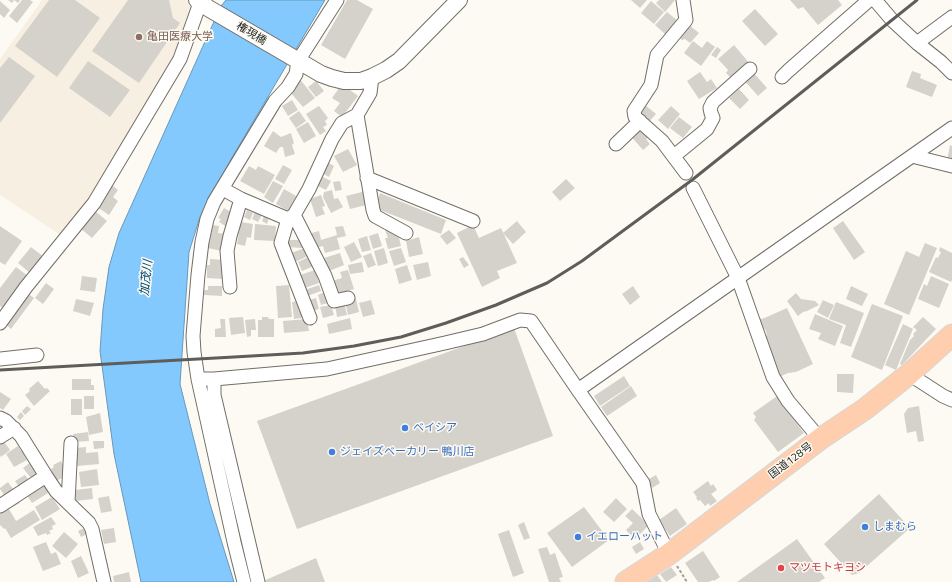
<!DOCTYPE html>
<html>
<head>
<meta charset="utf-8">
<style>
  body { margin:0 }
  canvas { display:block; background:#fdfaf3 }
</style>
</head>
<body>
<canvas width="952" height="582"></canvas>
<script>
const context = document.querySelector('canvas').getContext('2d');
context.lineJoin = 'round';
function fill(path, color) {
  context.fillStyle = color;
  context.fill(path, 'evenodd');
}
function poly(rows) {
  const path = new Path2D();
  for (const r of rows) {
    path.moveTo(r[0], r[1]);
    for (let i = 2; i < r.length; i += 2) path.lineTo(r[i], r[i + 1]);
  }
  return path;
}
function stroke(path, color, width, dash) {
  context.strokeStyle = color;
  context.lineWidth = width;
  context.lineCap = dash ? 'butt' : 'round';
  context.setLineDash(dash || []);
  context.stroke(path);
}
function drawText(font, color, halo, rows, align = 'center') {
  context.font = font + ' "Titillium Web","Noto Sans JP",sans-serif';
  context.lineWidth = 3;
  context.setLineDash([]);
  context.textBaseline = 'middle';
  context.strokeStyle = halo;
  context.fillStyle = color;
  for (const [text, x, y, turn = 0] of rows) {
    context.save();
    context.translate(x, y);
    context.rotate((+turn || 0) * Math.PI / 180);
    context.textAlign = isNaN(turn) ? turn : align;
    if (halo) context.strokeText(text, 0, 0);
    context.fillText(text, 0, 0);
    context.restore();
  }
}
fill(poly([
  [42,0,190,0,194,4,174,56,93,198,62,236,0,195,0,59]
]), '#f7f0e2');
const water = poly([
  [226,0,325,0,233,156,200,217,189,252,180,384,210,504,234,582,141,582,114,454,100,351,103,309,109,267,119,233,221,6,226,0]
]);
fill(water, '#83c9fd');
stroke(water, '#6798bc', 1);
fill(poly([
  [8,0,20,0,18,3,14,0,12,3],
  [22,0,30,0,33,2,17,23,9,16],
  [49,0,75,0,100,18,57,77,15,46],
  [128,0,169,0,173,18,180,23,139,83,92,51],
  [347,0,357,0,373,9,345,59,321,45],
  [631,0,647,0,640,8],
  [659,0,675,0,665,12,656,3],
  [790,0,838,0,842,5,818,25,803,7,798,9],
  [0,1,10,10,4,18,0,14],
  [651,1,664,12,654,24,641,13],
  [755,9,778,34,765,46,742,21],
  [667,12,678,21,666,35,655,25],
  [688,24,699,33,690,43,685,39,682,40,678,36],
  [693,41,702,48,707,41,715,47,701,66,684,53],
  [734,45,750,64,732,79,726,73,728,70,718,59],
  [717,47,721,50,716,58,711,55],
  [9,57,35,76,0,123,0,68],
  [88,61,130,90,110,117,69,88],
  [752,71,767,88,758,96,743,79],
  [912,71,921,74,920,78,937,85,932,97,906,87],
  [700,72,707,82,711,79,717,88,699,99,687,81],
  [299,78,315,98,303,107,290,92],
  [316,81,324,91,316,97,308,87],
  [342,84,358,96,342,117,334,111,340,103,332,98],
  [739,89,749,100,740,109,729,98],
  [292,100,298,110,288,116,282,106],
  [645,105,656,114,647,124,637,116],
  [319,106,328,118,325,121,327,125,323,127,326,131,320,135,306,114],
  [671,106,680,114,668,129,658,120],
  [299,111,306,121,296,128,289,118],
  [679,117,692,127,683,138,670,128],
  [308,122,316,136,304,143,296,129],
  [640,123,651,136,646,139,650,144,643,150,628,133],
  [273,131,281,137,291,133,294,143,292,145,295,154,285,157,283,147,280,147,276,153,264,146],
  [950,145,952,146,952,162,947,161],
  [348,149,357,165,343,172,334,156],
  [325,161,334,166,329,177,320,172],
  [283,165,292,170,284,184,275,179],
  [249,166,256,170,258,166,275,175,264,194,240,181],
  [321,176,331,181,326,190,316,185],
  [566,179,575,188,560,201,552,192],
  [273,181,283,186,273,203,264,197],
  [340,181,342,190,335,191,333,182],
  [112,185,118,190,113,197,118,201,109,215,97,207],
  [284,189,296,196,288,211,276,204],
  [332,190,334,199,338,198,343,207,331,213,323,197,324,192],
  [366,191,370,204,350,209,346,196],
  [380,193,446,220,441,234,375,208],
  [321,195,325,206,322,207,325,214,316,217,310,199],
  [224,208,234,214,227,227,219,222,221,219,218,218],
  [94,210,107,221,92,238,80,228],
  [247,210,253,213,250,220,244,217],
  [255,212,262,215,258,222,252,219],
  [264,216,269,218,267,224,262,221],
  [517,221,526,232,513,244,503,233],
  [843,221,865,252,854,260,833,228],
  [241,222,253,224,251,238,247,237,245,246,237,244],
  [255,224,276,226,275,241,254,240],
  [213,225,219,226,218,233,226,234,222,251,208,248],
  [473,225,479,238,501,228,517,263,497,271,500,278,482,287,457,233],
  [0,226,22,241,5,265,0,262],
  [343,226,346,236,337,238,340,249,325,253,323,246,312,249,308,234,319,231,321,240,337,235,335,227],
  [392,228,394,235,398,234,401,246,388,249,385,238,388,238,385,230],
  [449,230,456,238,447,245,440,236],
  [378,233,382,246,373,249,369,236],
  [367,236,371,250,362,252,358,239],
  [419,237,423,254,409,257,406,241],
  [288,240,303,240,302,248,287,247],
  [354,242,362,257,351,262,344,247],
  [925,243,937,248,909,315,884,304,906,251,919,257],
  [31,247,44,257,30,273,18,263],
  [940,247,952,253,952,280,951,282,929,272,936,257,938,258,941,252,939,251],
  [305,248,308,256,295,262,291,253],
  [384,248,388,263,378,266,374,251],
  [401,248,406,262,394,266,389,251],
  [340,253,344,265,329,271,324,258],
  [371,253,376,265,368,268,363,256],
  [312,255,316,265,302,271,298,262],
  [463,257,469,265,464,268,459,259],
  [210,259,224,260,223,279,207,278,207,265,210,265],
  [362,262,364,272,350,274,348,265],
  [428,262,431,276,417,280,413,265],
  [407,265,412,280,399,284,395,269],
  [16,267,28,276,4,309,0,306,0,288],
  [315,270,319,283,305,288,300,275],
  [348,270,354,289,336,294,332,281,342,278,340,272],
  [82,276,97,278,95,292,80,290],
  [931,276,949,284,939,308,918,299,924,284,927,286],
  [46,283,54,289,43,304,35,298],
  [289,285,292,317,278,318,276,286],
  [319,285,321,291,307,296,305,290],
  [208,286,222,286,222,296,204,295,204,290,208,290],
  [633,286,640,297,630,305,622,294],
  [851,286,868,294,862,306,846,299],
  [327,291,331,302,321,305,318,295],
  [26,292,34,298,11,329,4,323],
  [796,293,801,299,815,301,819,305,807,311,803,312,798,316,787,301],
  [316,298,319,309,309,312,306,301],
  [76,299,94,303,90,316,73,311],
  [356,299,359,312,348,315,345,301],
  [371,300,375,314,363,317,359,303],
  [823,300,834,305,828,318,817,312],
  [300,301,302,318,294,319,292,302],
  [344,302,347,315,337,317,335,304],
  [836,302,864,313,851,347,840,343,846,325,829,319],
  [872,304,903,316,882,370,851,357],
  [331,305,334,315,323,318,320,307],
  [787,308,813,364,796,372,788,373,777,378,762,337,767,335,765,329,760,331,755,321,760,318,762,319],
  [815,314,843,326,835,346,818,339,821,333,809,329],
  [243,317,245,333,231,335,229,318],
  [262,317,268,317,269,319,274,319,274,337,258,337,258,320,262,320],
  [923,317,936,329,902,365,900,364,910,340,914,336,913,334,917,330,913,327],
  [350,318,352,329,329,334,327,324],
  [220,319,225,319,226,337,215,337,215,329,221,328],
  [255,319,256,330,251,330,251,336,247,337,245,320],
  [307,319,309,331,284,333,283,321],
  [903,324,913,329,896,370,885,365],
  [514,328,553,436,297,529,257,421],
  [837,374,854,374,853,393,837,392],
  [624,376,630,386,600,406,594,396],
  [72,379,91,379,91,385,94,385,94,390,72,390],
  [38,381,45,389,47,388,50,391,34,406,25,395,30,391,29,389],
  [631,386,637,396,607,416,601,407],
  [0,392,11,399,3,410,0,408],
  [780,394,781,402,804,433,778,452,754,420,756,417,753,413],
  [84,396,94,396,94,409,84,409],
  [71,399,82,399,82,415,71,415],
  [27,406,31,409,25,415,22,411],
  [919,406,924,441,918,442,916,431,907,433,904,414,908,408],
  [21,412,24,416,20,420,17,417],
  [100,413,103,432,89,435,86,417],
  [88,432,89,441,74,442,73,434],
  [2,439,10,450,1,457,0,455,0,441],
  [93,441,104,441,104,448,94,449],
  [18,446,21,451,23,450,26,454,24,455,27,460,14,467,6,454],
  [86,447,86,453,98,452,99,464,77,466,75,448],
  [61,461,65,469,66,476,56,481,51,469,54,467,53,465],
  [31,462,42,476,34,482,23,468],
  [97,469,99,485,81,487,79,472],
  [25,475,32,484,22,491,15,481],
  [656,475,660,483,652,488,647,480],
  [44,480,53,490,32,503,25,492],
  [708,481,711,486,713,484,717,490,711,494,717,501,710,506,709,503,705,506,700,500,698,501,696,498,697,497,693,492],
  [8,482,16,493,7,499,0,489,0,488],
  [92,488,93,499,76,501,75,490],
  [879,494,910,528,859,573,852,575,824,544],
  [109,496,112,511,101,513,98,498],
  [52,497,60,509,42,520,35,507],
  [616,498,627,509,614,522,603,512],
  [17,499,20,503,9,509,16,521,34,510,40,520,11,538,5,528,4,529,0,525,0,510],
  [584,507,609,540,572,567,547,533],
  [676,508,687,524,670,536,659,520],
  [632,509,649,525,635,539,626,530,633,523,625,516],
  [51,517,56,524,52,526,53,529,49,531,51,533,47,535,46,533,38,536,33,527],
  [524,522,530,538,524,540,518,525],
  [86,527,89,533,81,537,78,531],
  [114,528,116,542,104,544,101,530],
  [509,530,524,573,513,577,498,534],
  [64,532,78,544,66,558,52,546],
  [797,539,825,578,819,582,737,582],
  [46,542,51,554,56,552,61,564,43,571,33,547],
  [640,542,644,549,636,554,632,547],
  [547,547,550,555,555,553,563,577,559,578,561,582,549,582,538,549],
  [703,551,720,577,714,581,713,580,709,582,698,582,685,563],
  [81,556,89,573,78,578,71,561],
  [316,558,325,582,261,582],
  [671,567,677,575,666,582,660,574],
  [129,572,131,582,114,582,113,576],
  [657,575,662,582,647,582]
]), '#d5d2cb');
const minor = poly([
  [683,0,686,20,657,55,651,85,634,111,635,117,662,141,686,173],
  [875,0,892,20,917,43,941,62,952,73],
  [917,43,952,17],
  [372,77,370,93,357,115,373,210,375,216,406,233],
  [782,77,788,71,869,0],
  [616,144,640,121],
  [674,156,707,129,713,118,711,113,710,108,713,102,750,69],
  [912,156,952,166],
  [367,178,473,221],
  [693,188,738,278,773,377,788,401,820,439],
  [223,189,241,199,288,219],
  [294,215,325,276,334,301,348,298],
  [230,287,227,251,230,236,241,199],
  [310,318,281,243,288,219,294,215,309,189,332,139,342,123,357,115],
  [0,323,26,287,94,203,180,59,200,3,205,0],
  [0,359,37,355],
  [909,374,943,396,952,400],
  [198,379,214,379,327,369,445,343,483,334,520,320,531,321,578,390,643,483,649,514,669,554],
  [214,379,214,395,258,582],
  [578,390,912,156,952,128],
  [0,418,6,421,21,436,46,476,56,491,89,523,92,529,104,582],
  [0,437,14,428],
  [68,503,71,443],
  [0,506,46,476],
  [244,582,234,542,198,379,194,352,193,336,198,275,202,242,207,219,214,202,275,101,288,87,296,74,298,61,337,0]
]);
const tertiary = poly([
  [197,0,200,3,208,8,321,74,332,78,344,81,361,81,372,77,386,70,399,61,459,0]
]);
const trunk = poly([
  [626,582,669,554,820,439,865,409,909,374,952,335]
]);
stroke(minor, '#726e68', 15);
stroke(tertiary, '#726e68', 18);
stroke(trunk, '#d8d8d7', 23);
stroke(poly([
  [677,566,687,582]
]), '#a09e99', 2, [3, 2]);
stroke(minor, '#fff', 13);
stroke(tertiary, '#fff', 16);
stroke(trunk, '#feceaf', 21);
stroke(poly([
  [0,370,234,357,303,353,354,346,401,337,446,323,496,305,547,283,582,261,692,180,917,0]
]), '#5e5d59', 3);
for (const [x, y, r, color] of [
  [139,37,4,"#8d6e63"],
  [405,428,4,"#3f7fe0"],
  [332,452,4,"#3f7fe0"],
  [865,527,4,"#3f7fe0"],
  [578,537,4,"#3f7fe0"],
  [781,568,4,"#e0444e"]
]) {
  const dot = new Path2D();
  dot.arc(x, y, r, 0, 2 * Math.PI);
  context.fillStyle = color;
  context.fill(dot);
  stroke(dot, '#fdfaf3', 1.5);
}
drawText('11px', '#272623', '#fdfaf3', [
  ["権現橋",251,34,31],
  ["国道128号",791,461,-37]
]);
drawText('11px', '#785e54', '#fdfaf3', [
  ["亀田医療大学",147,37]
], 'left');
drawText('11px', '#366cbe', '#fdfaf3', [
  ["ベイシア",413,428],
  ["ジェイズベーカリー 鴨川店",340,452],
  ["しまむら",873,527],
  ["イエローハット",586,537]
], 'left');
drawText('11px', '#be3a42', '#fdfaf3', [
  ["マツモトキヨシ",789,568]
], 'left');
drawText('italic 12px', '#004b75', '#fdfaf3', [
  ["加茂川",147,278,-84]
]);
</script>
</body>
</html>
